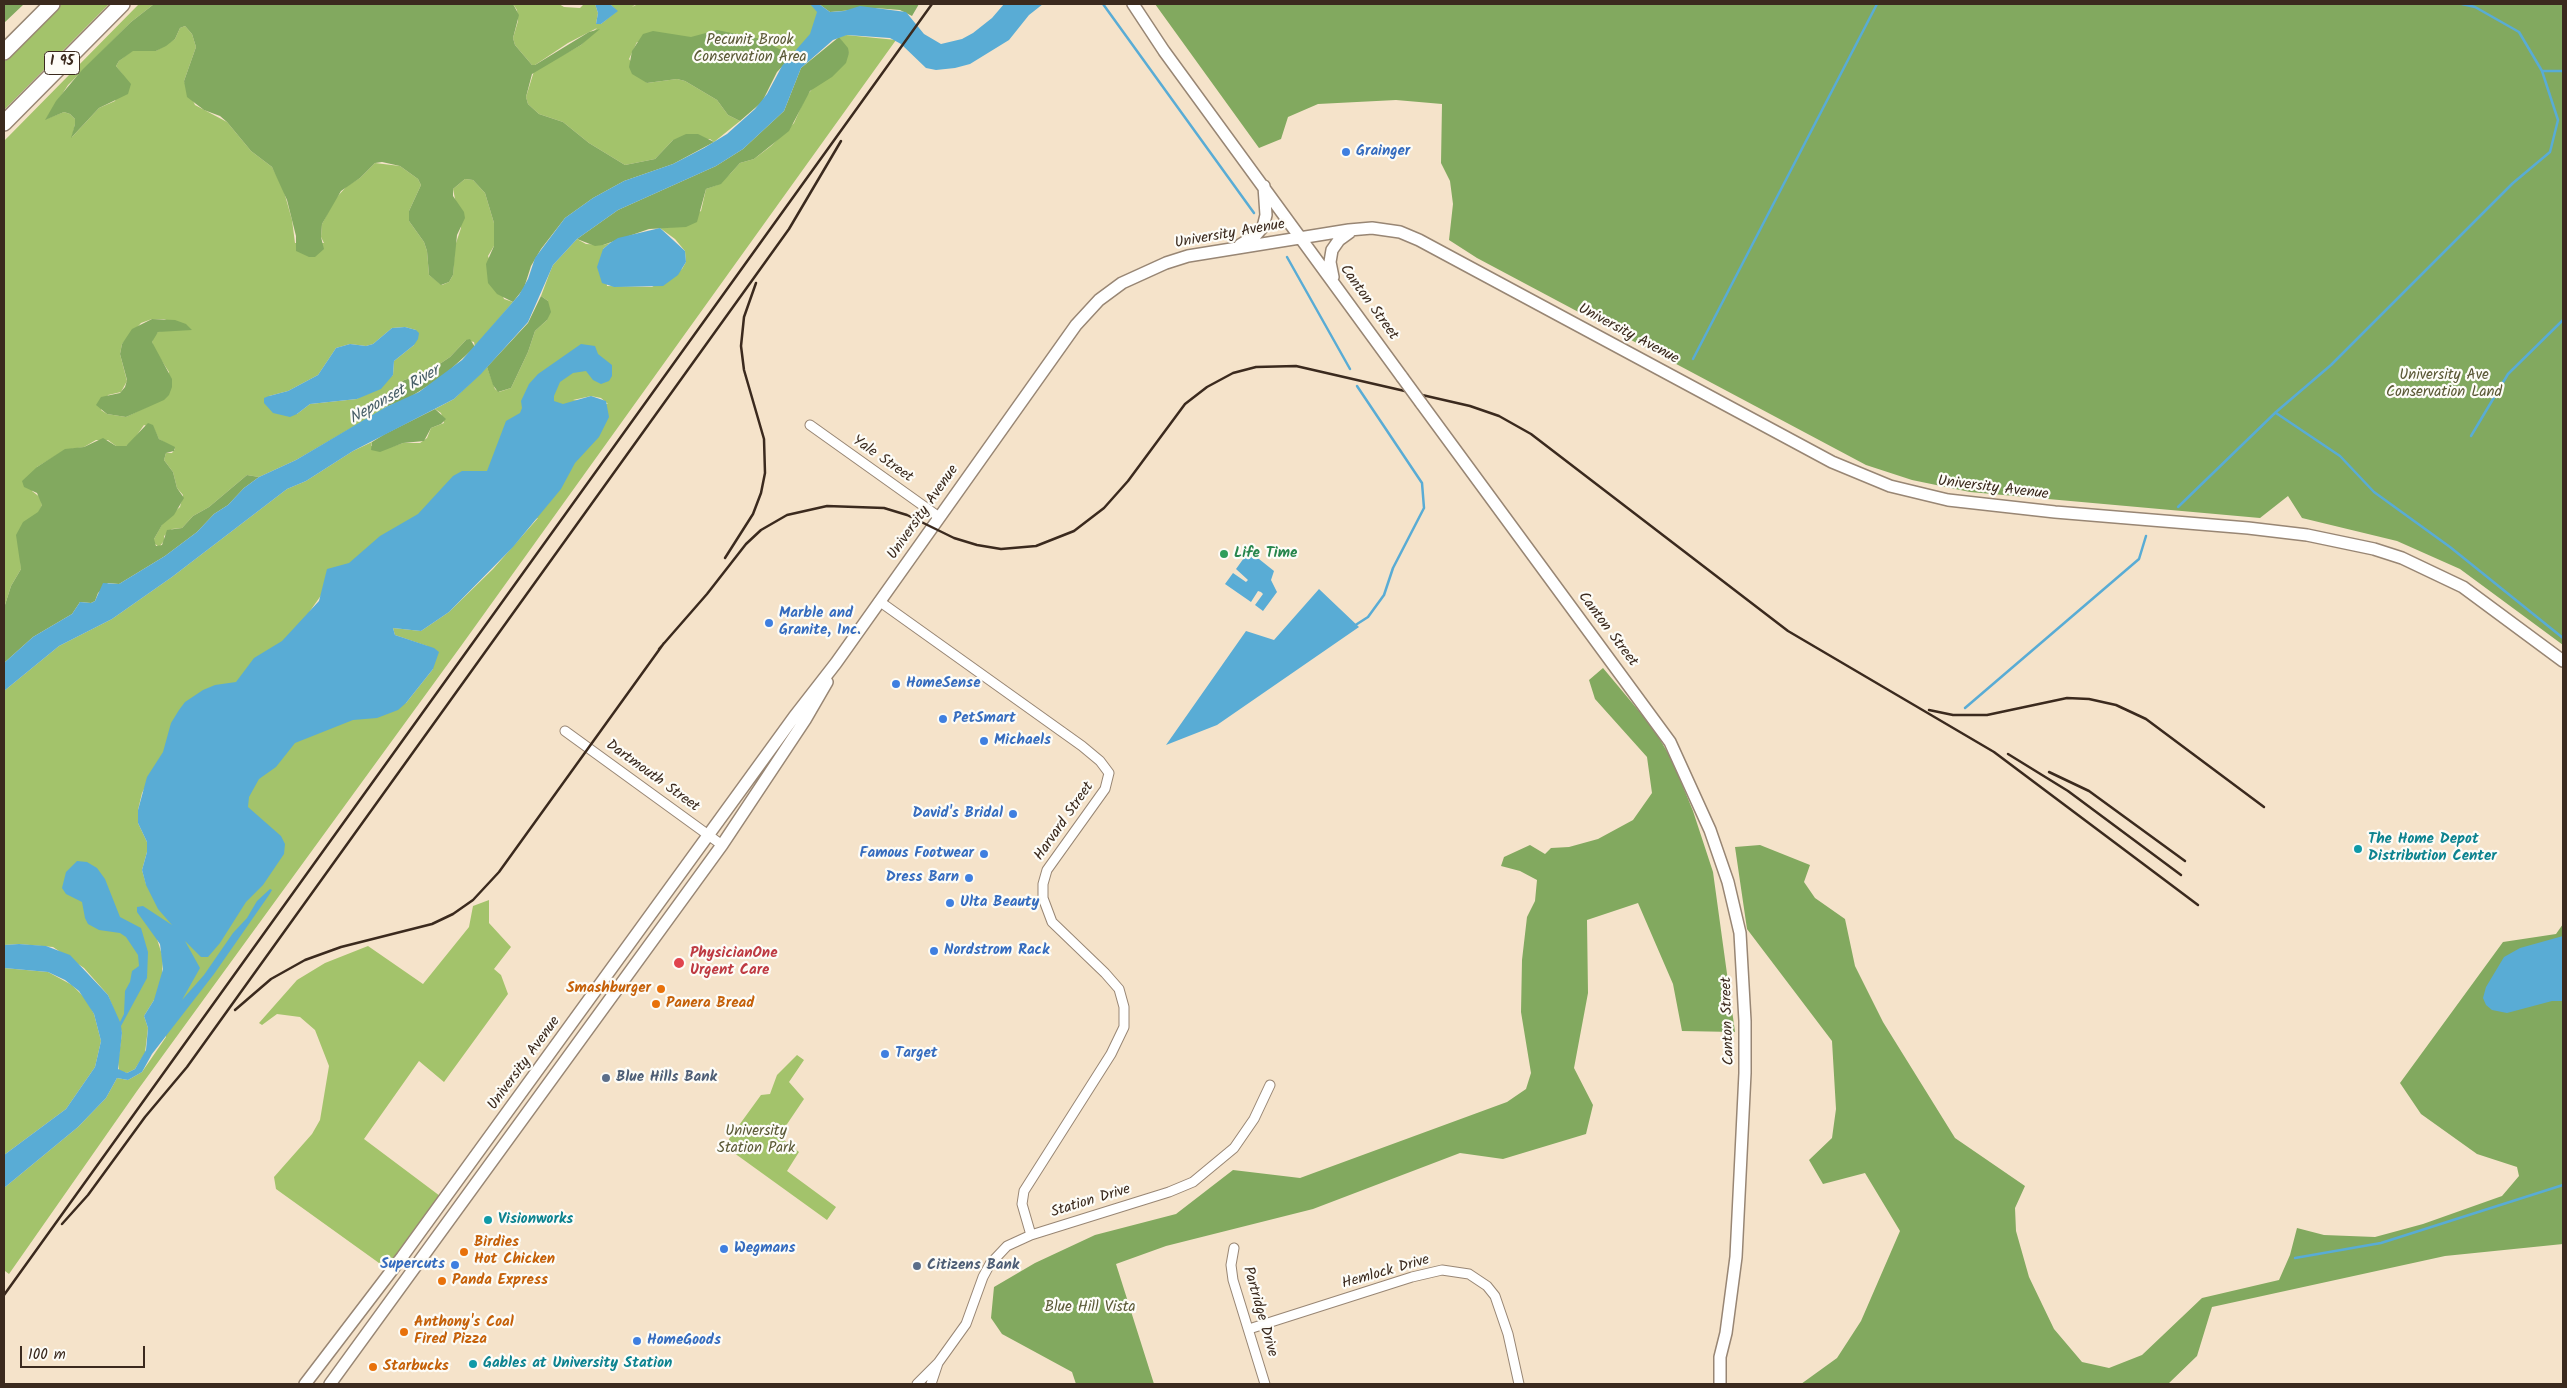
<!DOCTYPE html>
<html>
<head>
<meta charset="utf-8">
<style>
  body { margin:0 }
  #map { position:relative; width:2567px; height:1388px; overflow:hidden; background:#f5e3ca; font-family:Kalam,sans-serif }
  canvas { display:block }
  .frame { position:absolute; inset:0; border:5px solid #3b2a1e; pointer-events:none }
  .scale { position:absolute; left:20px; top:1346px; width:125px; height:22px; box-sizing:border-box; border:2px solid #3b2a1e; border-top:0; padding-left:6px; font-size:15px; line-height:18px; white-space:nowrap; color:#3b2a1e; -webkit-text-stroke:4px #fdfcf7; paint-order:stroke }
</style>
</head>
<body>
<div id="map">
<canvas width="2567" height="1388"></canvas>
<div class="frame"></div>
<div class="scale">100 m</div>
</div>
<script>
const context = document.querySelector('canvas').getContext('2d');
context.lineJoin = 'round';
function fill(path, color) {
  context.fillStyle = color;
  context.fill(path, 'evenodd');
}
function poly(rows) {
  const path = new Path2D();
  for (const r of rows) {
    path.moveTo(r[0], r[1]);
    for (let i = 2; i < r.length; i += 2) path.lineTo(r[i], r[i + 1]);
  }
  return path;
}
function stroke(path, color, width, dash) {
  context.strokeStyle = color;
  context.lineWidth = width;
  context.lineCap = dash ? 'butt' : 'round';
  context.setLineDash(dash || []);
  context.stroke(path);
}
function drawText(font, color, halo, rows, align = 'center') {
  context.font = font + ' Kalam,sans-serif';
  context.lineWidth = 4.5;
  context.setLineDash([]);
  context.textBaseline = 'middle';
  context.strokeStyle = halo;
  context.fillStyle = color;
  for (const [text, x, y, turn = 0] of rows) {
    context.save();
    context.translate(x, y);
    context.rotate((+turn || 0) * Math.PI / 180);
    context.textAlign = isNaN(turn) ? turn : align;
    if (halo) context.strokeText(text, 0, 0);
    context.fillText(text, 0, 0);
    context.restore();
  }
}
fill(poly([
  [61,4,109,4,4,110,4,62],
  [139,4,154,4,131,22,68,85,46,119,64,112,70,114,75,119,75,124,72,137,99,108,115,101,123,75,116,66,119,61,133,50,156,51,175,39,180,28,185,26,192,34,196,47,184,81,195,105,227,122,251,151,272,167,283,188,292,220,295,243,324,243,321,237,322,224,335,199,347,186,360,178,375,163,400,166,418,179,421,185,409,211,409,221,424,242,427,251,429,275,442,285,449,282,453,275,455,246,461,228,453,189,465,179,473,180,485,193,494,223,494,246,488,256,504,299,513,302,475,347,474,342,466,340,450,357,425,374,404,380,394,388,386,397,386,407,379,412,296,460,259,477,247,475,209,507,193,516,182,528,172,529,164,536,164,541,159,547,154,543,154,539,164,521,180,507,183,495,177,488,173,472,164,460,166,453,172,453,175,449,159,439,154,429,144,425,132,442,126,446,116,446,108,440,96,440,84,447,65,450,37,467,32,491,41,498,42,505,20,553,21,569,11,586,4,608,4,141],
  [152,319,164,319,191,330,165,330,158,332,154,336,152,342,154,349,169,372,155,403,126,417,107,414,101,410,108,395,121,392,127,381,120,354,122,344,141,323],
  [405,327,416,330,414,345,394,361,393,375,357,399,310,404,297,414,269,396,288,391,318,375,336,348,350,344,366,346,373,344,392,328],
  [513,4,559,4,564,7,580,8,584,4,595,4,598,13,596,24,601,24,617,11,610,4,636,4,632,7,638,4,811,4,817,11,821,32,793,64,637,42,629,59,647,83,677,79,685,81,717,100,728,115,740,121,714,142,710,139,673,140,655,159,625,165,589,143,563,122,539,114,528,104,526,97,534,71,581,45,597,28,568,43,535,65,532,65,515,45,513,38,518,21,517,10],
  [846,35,896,40,461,646,137,1091,9,1274,5,1271,4,1273,4,1188,78,1127,106,1098,117,1078,128,1080,142,1072,166,1037,154,1000,144,1016,148,1028,145,1053,135,1069,127,1073,119,1071,118,1062,122,1033,119,1023,108,995,84,968,53,947,19,944,4,945,4,691,59,646,112,619,172,577,287,489,306,481,353,451,372,442,371,446,391,447,403,443,420,443,427,438,431,428,444,423,441,413,435,409,454,399,487,367,495,389,499,392,511,388,528,352,535,331,547,320,548,301,541,296,550,272,553,265,577,239,586,244,603,245,610,243,603,249,607,286,652,287,682,269,686,262,685,251,675,239,660,228,672,227,701,211,706,189,717,185,730,174,740,163,754,159,771,146,794,123,806,96,815,86,832,76,849,53,839,37],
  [591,396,601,398,608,404,573,400],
  [538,518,493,569,449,612,421,631,393,628,395,635,427,646,433,669,406,703,296,731,310,611,322,594],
  [158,762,146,884,142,870,147,852,147,842,138,823,138,810,142,793],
  [157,939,181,976,162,974,163,958],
  [489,900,489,923,511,947,494,969,501,975,508,994,444,1082,419,1061,364,1139,440,1196,392,1264,387,1266,379,1263,276,1189,274,1177,312,1134,320,1120,329,1066,315,1030,300,1017,277,1014,262,1025,259,1023,297,980,325,963,368,946,423,984,469,927,473,906],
  [4,968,48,972,72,985,86,999,94,1014,101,1041,95,1067,66,1109,4,1155],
  [797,1055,804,1060,789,1082,804,1099,779,1136,799,1152,787,1171,836,1207,827,1220,730,1150,729,1139,761,1095,770,1094,777,1075]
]), '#a3c36b');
fill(poly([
  [4,4,24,4,4,23],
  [154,4,513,4,519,15,513,38,515,45,532,65,535,65,589,32,600,29,581,45,532,74,526,97,528,104,539,114,563,122,589,143,625,165,655,159,673,140,686,134,698,134,714,142,673,164,624,181,593,198,565,218,541,249,531,266,524,288,513,302,497,294,488,283,486,264,494,246,494,223,485,193,473,180,465,179,453,189,453,196,464,212,465,218,457,235,453,275,449,282,441,285,429,275,427,251,424,242,409,221,409,211,421,185,418,179,400,166,382,162,375,163,360,178,341,191,322,224,321,237,324,249,315,257,309,257,296,251,296,236,287,200,272,167,251,151,227,122,220,116,204,110,187,97,184,81,196,47,192,34,185,26,180,28,175,39,166,46,156,51,133,51,119,61,116,66,131,84,128,94,99,108,71,138,75,124,75,119,70,114,64,112,45,120,56,101,82,70,131,22],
  [819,4,919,4,912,16,900,10,875,8,830,12],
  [1155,4,2563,4,2563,645,2460,569,2397,541,2302,518,2288,496,2260,518,1970,492,1912,480,1866,465,1477,258,1449,240,1453,204,1450,181,1441,163,1442,104,1396,100,1318,104,1288,117,1281,139,1259,148],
  [717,30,761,39,792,56,777,72,762,102,740,121,728,115,717,100,685,81,677,79,647,83,632,74,629,67,632,51,643,34,653,31,691,37],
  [839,37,848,48,849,53,846,63,832,77,810,91,789,131,754,159,740,163,721,184,706,189,697,222,686,227,649,229,603,245,595,246,577,239,618,210,716,166,743,149,784,111,801,68],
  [541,296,548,301,551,312,547,320,535,331,528,352,511,388,498,392,493,385,487,367,528,323],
  [152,319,175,320,186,324,192,330,158,332,152,342,172,379,172,387,169,395,164,400,126,417,107,414,96,405,101,397,120,393,125,387,127,380,120,354,122,344,132,329],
  [470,339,475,347,442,377,407,399,386,407,386,397,394,388,404,380,425,374,450,357,466,340],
  [435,409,446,419,441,424,431,428,424,441,403,443,380,452,371,450,372,442,385,434],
  [148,423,153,425,159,439,175,447,174,451,166,453,164,460,173,472,177,488,184,498,174,515,162,525,154,539,156,546,162,545,167,530,182,528,193,516,209,507,247,475,259,477,244,488,228,505,214,514,197,532,165,556,119,584,108,583,98,593,95,601,91,603,80,602,72,614,33,637,4,663,4,608,11,586,21,569,16,535,23,522,38,512,42,505,37,493,24,487,22,481,37,467,65,449,84,447,103,438,116,446,126,446],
  [1603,668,1654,729,1673,762,1693,811,1713,872,1735,1032,1682,1031,1673,984,1638,903,1587,920,1588,993,1574,1068,1593,1105,1586,1134,1503,1159,1460,1153,1313,1209,1166,1246,1116,1264,1154,1384,1076,1384,1072,1372,1002,1334,991,1318,994,1287,1035,1263,1095,1235,1176,1214,1233,1170,1300,1178,1507,1102,1526,1089,1531,1073,1521,1012,1522,960,1527,917,1535,901,1537,880,1520,871,1501,866,1504,857,1530,845,1545,854,1551,848,1569,847,1598,839,1633,820,1652,793,1647,757,1595,699,1589,680],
  [1760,845,1810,865,1804,882,1815,898,1845,919,1855,966,1883,1022,1955,1138,2025,1186,2015,1208,2016,1231,2029,1277,2054,1329,2082,1362,2109,1368,2142,1355,2202,1298,2279,1280,2290,1255,2297,1228,2324,1235,2375,1237,2423,1224,2502,1196,2519,1176,2517,1167,2477,1154,2421,1114,2400,1083,2503,942,2556,934,2563,924,2563,1244,2445,1256,2212,1307,2197,1356,2168,1384,1801,1384,1837,1358,1861,1321,1900,1231,1865,1173,1823,1184,1809,1160,1832,1138,1836,1109,1832,1041,1747,929,1735,847]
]), '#82a95f');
fill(poly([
  [595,4,610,4,618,11,601,24,596,24,598,13],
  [810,4,819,4,830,12,844,11,860,6,906,12,924,34,941,44,962,39,973,33,992,18,1004,4,1043,4,1029,15,1009,40,970,64,955,68,936,70,926,68,901,44,890,38,847,35,833,40,801,68,784,111,743,149,716,166,618,210,577,239,553,265,528,322,481,374,454,399,353,451,306,481,287,489,172,577,112,619,59,646,4,691,4,663,33,637,72,614,80,602,91,603,95,601,103,583,119,584,165,556,197,532,214,514,228,505,244,488,259,477,296,460,386,407,419,392,462,360,519,295,528,279,535,258,565,218,593,198,624,181,673,164,704,148,727,134,755,109,767,94,782,66,810,34,817,12],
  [660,228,685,251,686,262,678,275,663,286,614,287,602,283,597,267,603,249,610,243,618,238],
  [405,327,416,330,419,333,418,339,414,345,394,361,393,375,381,389,357,399,310,404,297,414,290,417,273,413,264,403,264,398,269,396,288,391,318,375,336,348,350,344,366,346,373,344,392,328],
  [581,344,595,346,598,354,612,365,612,376,609,381,601,384,593,380,586,371,573,373,560,382,554,396,554,401,563,404,591,396,606,401,609,417,599,437,575,463,561,489,513,547,449,612,421,631,393,628,395,635,434,648,439,652,433,669,406,703,398,710,377,718,353,720,295,743,276,767,259,779,249,797,248,807,281,836,285,844,284,854,263,885,246,902,220,943,208,957,201,957,185,941,200,968,182,1000,204,975,233,933,247,918,257,901,270,889,272,890,269,895,214,974,152,1054,142,1072,128,1080,117,1078,106,1098,78,1127,4,1188,4,1155,66,1109,95,1067,101,1041,94,1014,79,991,65,980,48,972,4,968,4,945,19,944,46,946,70,955,108,995,120,1022,124,1014,125,991,130,982,132,971,139,966,138,955,126,937,120,933,99,930,88,924,85,918,82,902,66,894,62,888,66,872,77,861,87,862,97,868,105,879,120,917,141,928,148,952,147,978,121,1026,122,1033,118,1069,127,1073,135,1069,146,1050,148,1028,144,1016,154,1000,163,969,160,944,137,912,137,907,143,906,172,925,158,909,146,885,142,870,147,852,147,842,138,823,138,810,147,777,163,752,171,723,179,710,185,702,203,690,215,685,236,682,254,658,282,641,319,601,327,569,349,563,380,536,418,514,453,476,462,471,487,471,506,421,520,413,522,408,521,401,529,384,538,374],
  [1249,551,1274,571,1271,580,1277,592,1263,611,1255,605,1263,594,1261,592,1258,591,1251,602,1225,584,1233,573,1246,582,1248,580,1236,569],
  [1319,589,1359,627,1217,725,1166,745,1246,631,1274,640],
  [2563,936,2563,1001,2552,1001,2507,1013,2492,1010,2486,1005,2483,998,2486,987,2504,957,2520,948]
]), '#59acd5');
stroke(poly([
  [1103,4,1254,213],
  [2542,71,2563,71],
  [1287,257,1350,369],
  [1693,359,1877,4],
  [2276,413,2340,456,2374,492,2450,547,2563,638],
  [2471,436,2508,374,2563,320],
  [2178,507,2276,412,2331,365,2513,183,2550,152,2558,120,2542,71,2519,32,2475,7,2462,4],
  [1354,626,1368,617,1384,595,1393,568,1424,508,1422,483,1357,386],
  [1965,708,2139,559,2146,536],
  [2295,1258,2381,1243,2563,1185]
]), '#59acd5', 2.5);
const street = poly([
  [810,425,939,517],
  [879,601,1082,746,1100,761,1109,773,1105,789,1047,870,1043,884,1043,898,1052,922,1105,973,1119,989,1124,1007,1124,1027,1111,1054,1024,1191,1022,1204,1031,1235],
  [565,731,722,845],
  [1234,1248,1231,1265,1233,1280,1265,1384],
  [1249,1329,1412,1277,1442,1270,1469,1274,1487,1286,1495,1296,1508,1334,1519,1384],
  [917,1384,938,1363,966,1324,983,1277,990,1264,1007,1246,1031,1235,1169,1192,1193,1182,1234,1148,1254,1119,1270,1085],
  [931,1384,938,1363]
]);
const secondary = poly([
  [1133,4,1164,51,1402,377],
  [1240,245,1256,235,1263,227,1266,215,1264,186],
  [1333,277,1330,262,1332,250,1339,240,1350,232],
  [1421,403,1670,742,1710,830,1728,882,1740,933,1745,1021,1745,1073,1736,1257,1726,1333,1720,1357,1720,1384],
  [305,1384,402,1257,794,717,836,663,1076,325,1099,300,1122,283,1166,263,1188,256,1349,230,1372,228,1400,232,1419,240,1832,462,1890,486,1948,500,2055,512,2248,528,2307,535,2374,549,2402,558,2463,587,2563,661],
  [330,1384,722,845,805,720,827,682]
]);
const highway = poly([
  [4,52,52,4],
  [4,123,122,4]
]);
stroke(street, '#988674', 11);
stroke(secondary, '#988674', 14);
stroke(highway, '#988674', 18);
stroke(street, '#fff', 9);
stroke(secondary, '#fff', 11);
stroke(highway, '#fff', 15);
stroke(poly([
  [725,558,753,514,761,493,765,473,764,439,744,370,741,346,744,317,756,283],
  [659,649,707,594,746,544,761,530,787,515,827,506,884,508,907,515,954,538,977,545,1001,549,1036,546,1074,531,1104,508,1128,481,1185,404,1207,387,1233,373,1256,367,1296,366,1470,406,1499,416,1531,434,1788,631,1994,752,2198,905],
  [1929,710,1953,715,1987,715,2067,698,2089,699,2116,705,2146,719,2264,807],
  [2008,754,2068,791,2181,875],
  [2049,772,2089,791,2185,861],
  [235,1010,271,979,305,960,341,947,432,924,453,914,473,900,499,872,664,643],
  [62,1224,88,1195,145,1117,187,1067,789,229,841,141],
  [4,1295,932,4]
]), '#3b2a1e', 2.5);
const secondaryBridge = poly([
  [1402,377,1421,403]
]);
stroke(secondaryBridge, '#988674', 14, []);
stroke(secondaryBridge, '#fff', 11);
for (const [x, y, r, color] of [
  [1346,152,5,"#3f7fe0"],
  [1224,554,5,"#2e9e5b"],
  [769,623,5,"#3f7fe0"],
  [896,684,5,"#3f7fe0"],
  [943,719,5,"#3f7fe0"],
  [984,741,5,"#3f7fe0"],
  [1013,814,5,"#3f7fe0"],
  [2358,849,5,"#0f9aa8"],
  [984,854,5,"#3f7fe0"],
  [969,878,5,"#3f7fe0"],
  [950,903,5,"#3f7fe0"],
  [934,951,5,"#3f7fe0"],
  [679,963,6,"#e0444e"],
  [661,989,5,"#e8710a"],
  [656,1004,5,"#e8710a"],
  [885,1054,5,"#3f7fe0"],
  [606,1078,5,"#5c6f8a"],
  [488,1220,5,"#0f9aa8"],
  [724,1249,5,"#3f7fe0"],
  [464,1252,5,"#e8710a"],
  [455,1265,5,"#3f7fe0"],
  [917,1266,5,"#5c6f8a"],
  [442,1281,5,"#e8710a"],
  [404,1332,5,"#e8710a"],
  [637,1341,5,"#3f7fe0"],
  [473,1364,5,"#0f9aa8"],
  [373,1367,5,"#e8710a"]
]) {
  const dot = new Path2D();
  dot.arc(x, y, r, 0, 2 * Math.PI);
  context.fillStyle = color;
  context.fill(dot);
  stroke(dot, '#fdfcf7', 2);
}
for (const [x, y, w] of [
  [62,63,35]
]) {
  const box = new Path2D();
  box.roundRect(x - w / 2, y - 11.5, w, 23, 4);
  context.fillStyle = '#fdfcf7';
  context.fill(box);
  stroke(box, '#3b2a1e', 1);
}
drawText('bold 14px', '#3b2a1e', null, [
  ["I 95",62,63]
]);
drawText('15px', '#5a5835', '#fdfcf7', [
  ["Pecunit Brook",750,41],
  ["Conservation Area",750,58],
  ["University Ave",2444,376],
  ["Conservation Land",2444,393],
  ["University",756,1132],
  ["Station Park",756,1149],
  ["Blue Hill Vista",1090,1308]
]);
drawText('bold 15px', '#366cbe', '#fdfcf7', [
  ["Grainger",1356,152],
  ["Marble and",779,614],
  ["Granite, Inc.",779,631],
  ["HomeSense",906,684],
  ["PetSmart",953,719],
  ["Michaels",994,741],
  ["David's Bridal",1003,814,"right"],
  ["Famous Footwear",974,854,"right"],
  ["Dress Barn",959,878,"right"],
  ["Ulta Beauty",960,903],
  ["Nordstrom Rack",944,951],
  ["Target",895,1054],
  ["Wegmans",734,1249],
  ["Supercuts",445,1265,"right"],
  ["HomeGoods",647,1341]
], 'left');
drawText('15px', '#3b2a1e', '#fdfcf7', [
  ["University Avenue",1230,235,-10],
  ["Canton Street",1368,303,54],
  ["University Avenue",1628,335,28],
  ["Yale Street",882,460,35],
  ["University Avenue",1993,489,7],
  ["University Avenue",924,513,-55],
  ["Canton Street",1607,630,53],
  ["Dartmouth Street",652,777,36],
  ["Harvard Street",1065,822,-55],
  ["Canton Street",1729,1021,-92],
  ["University Avenue",525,1064,-54],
  ["Station Drive",1091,1202,-17],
  ["Hemlock Drive",1386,1273,-16],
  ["Partridge Drive",1259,1312,74]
]);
drawText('bold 15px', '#27864d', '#fdfcf7', [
  ["Life Time",1234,554]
], 'left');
drawText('bold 15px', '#0d838f', '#fdfcf7', [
  ["The Home Depot",2368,840],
  ["Distribution Center",2368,857],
  ["Visionworks",498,1220],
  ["Gables at University Station",483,1364]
], 'left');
drawText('bold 15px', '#be3a42', '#fdfcf7', [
  ["PhysicianOne",690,954],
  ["Urgent Care",690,971]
], 'left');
drawText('bold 15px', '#c56008', '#fdfcf7', [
  ["Smashburger",651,989,"right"],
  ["Panera Bread",666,1004],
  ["Birdies",474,1243],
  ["Hot Chicken",474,1260],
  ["Panda Express",452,1281],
  ["Anthony's Coal",414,1323],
  ["Fired Pizza",414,1340],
  ["Starbucks",383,1367]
], 'left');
drawText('bold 15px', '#4e5e75', '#fdfcf7', [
  ["Blue Hills Bank",616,1078],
  ["Citizens Bank",927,1266]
], 'left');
drawText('italic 16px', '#475e67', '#fdfcf7', [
  ["Neponset River",395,396,-30]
]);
</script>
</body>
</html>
